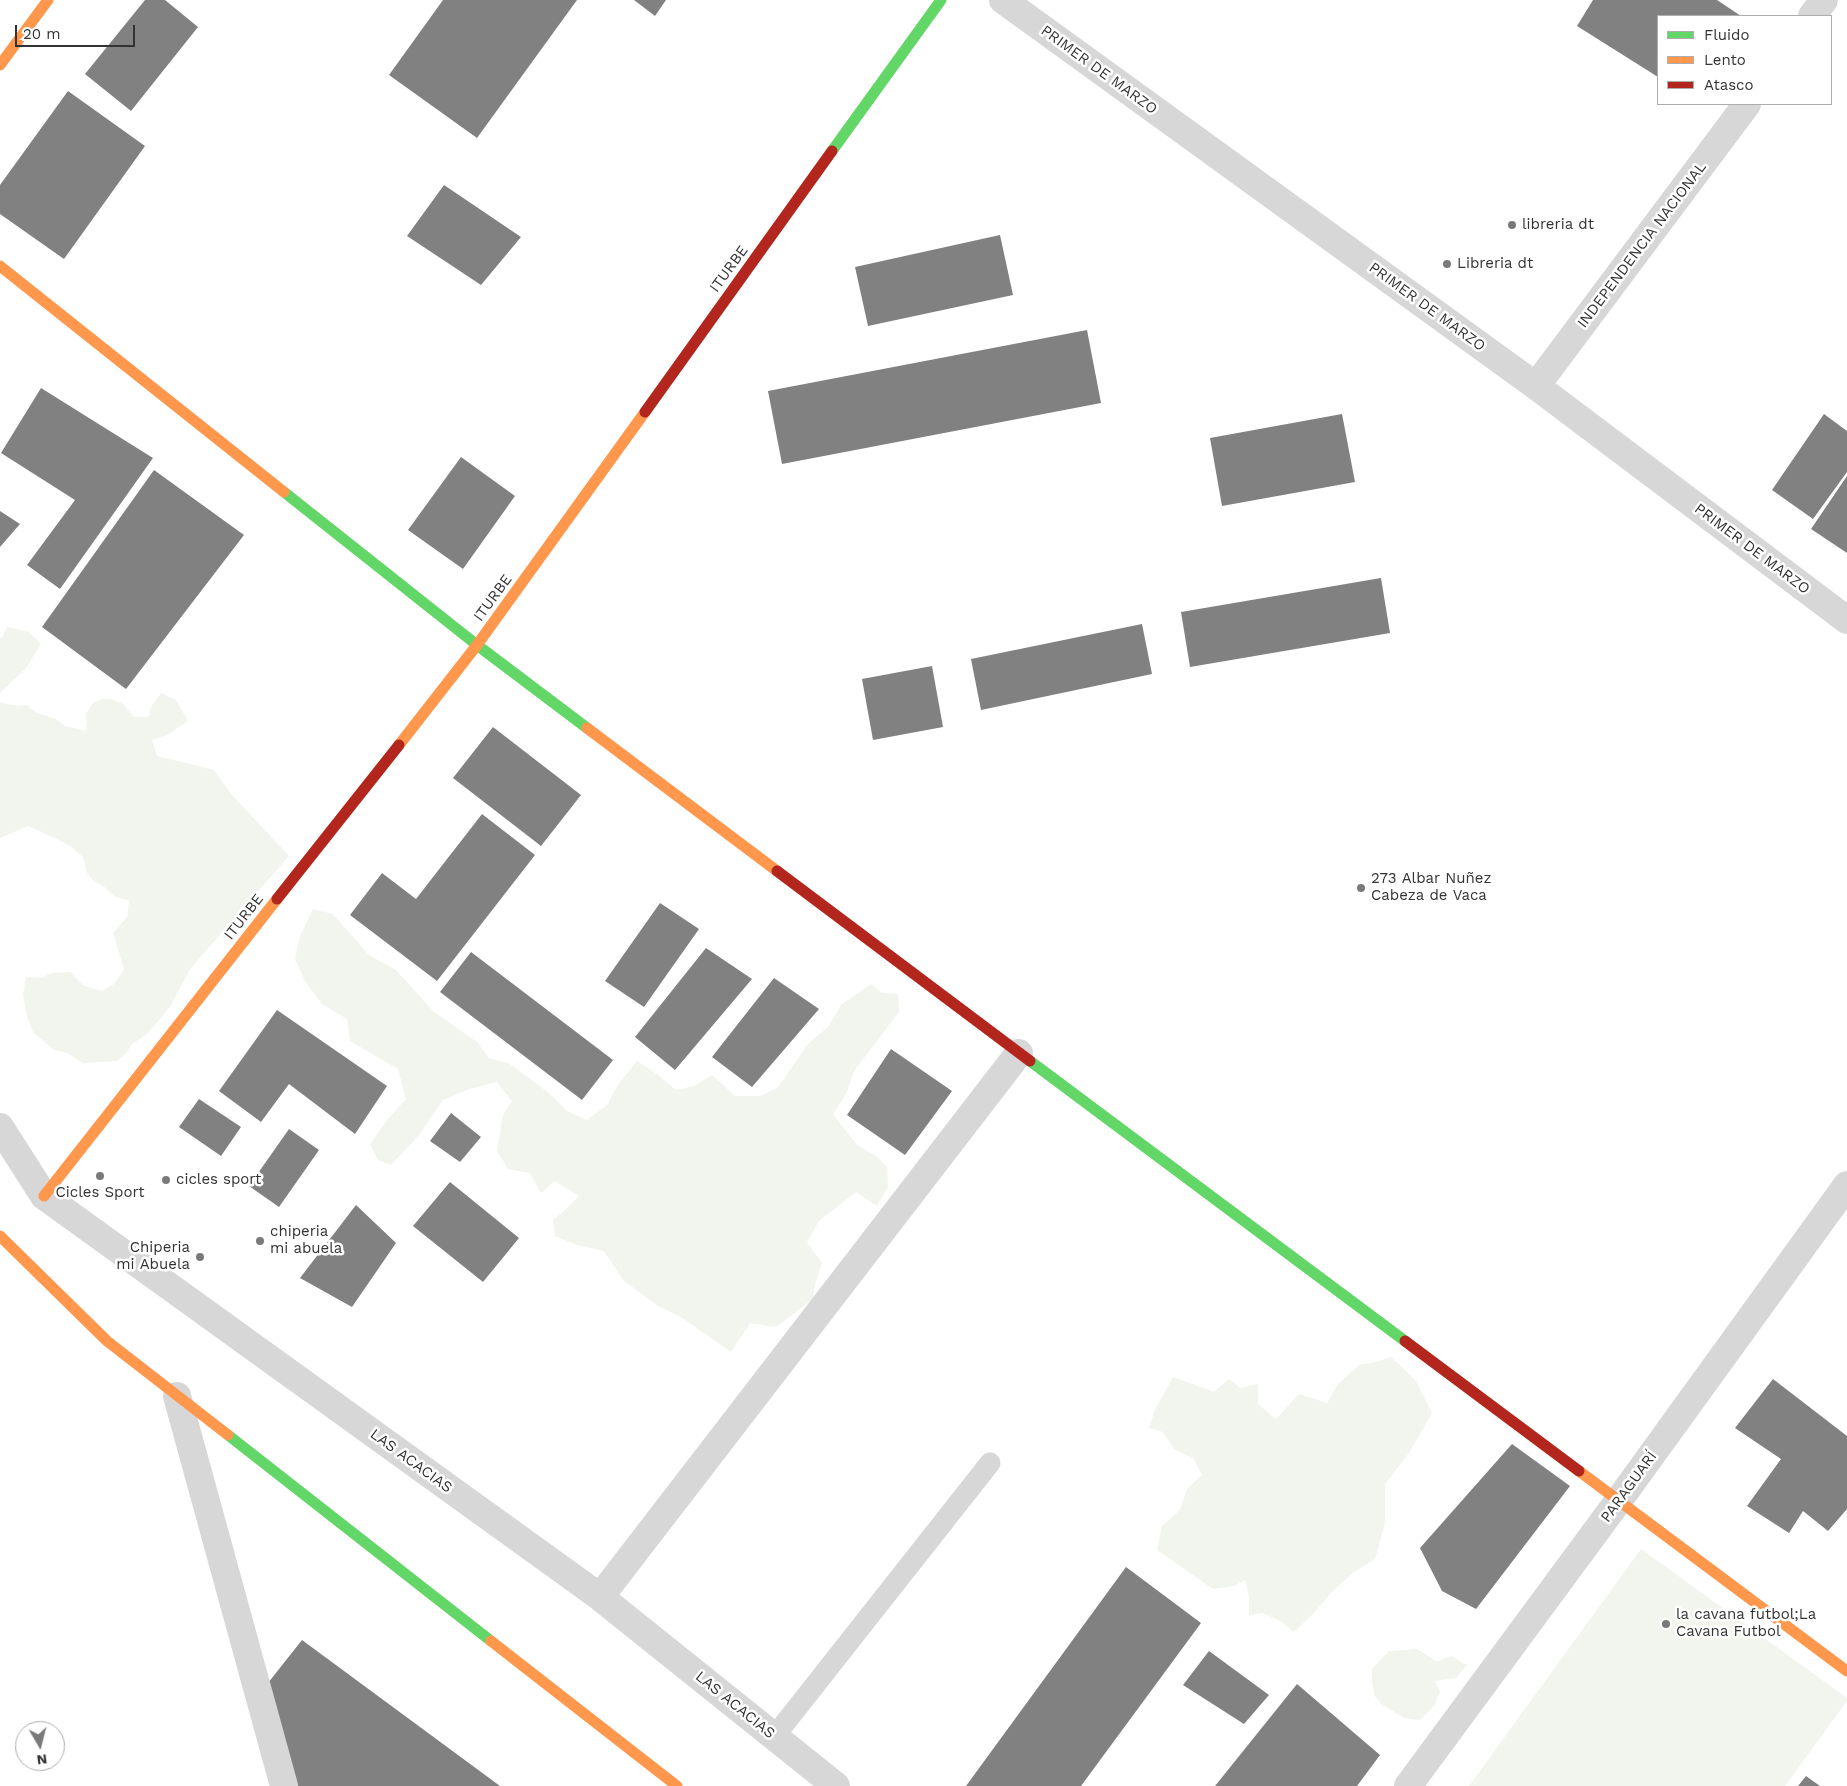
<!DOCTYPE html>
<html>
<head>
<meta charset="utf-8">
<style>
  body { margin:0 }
  #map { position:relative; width:1847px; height:1786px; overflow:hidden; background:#fff; font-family:"Work Sans",sans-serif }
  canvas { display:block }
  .legend { position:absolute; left:1657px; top:15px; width:175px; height:90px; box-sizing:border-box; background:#fff; border:1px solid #adadad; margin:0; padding:6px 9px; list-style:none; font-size:15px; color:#333 }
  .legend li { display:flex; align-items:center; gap:10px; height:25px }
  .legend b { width:25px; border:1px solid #adadad }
  .north { position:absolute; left:15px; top:1721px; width:50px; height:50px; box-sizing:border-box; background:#fff; border:1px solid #adadad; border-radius:50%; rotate:172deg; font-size:14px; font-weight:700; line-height:20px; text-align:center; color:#333 }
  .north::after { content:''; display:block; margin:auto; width:18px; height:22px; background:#7a7a7a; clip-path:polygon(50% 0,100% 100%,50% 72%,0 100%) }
  .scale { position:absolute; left:15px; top:25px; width:120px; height:22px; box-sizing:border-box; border:2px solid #333; border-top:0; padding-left:6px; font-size:15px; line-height:18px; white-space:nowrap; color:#333; -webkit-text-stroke:4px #fff; paint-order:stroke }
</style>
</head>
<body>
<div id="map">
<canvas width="1847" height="1786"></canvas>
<ul class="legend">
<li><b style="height:6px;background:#63d668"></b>Fluido</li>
<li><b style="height:6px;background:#ff974d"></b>Lento</li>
<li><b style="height:6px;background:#b3261e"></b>Atasco</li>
</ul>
<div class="north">N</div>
<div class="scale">20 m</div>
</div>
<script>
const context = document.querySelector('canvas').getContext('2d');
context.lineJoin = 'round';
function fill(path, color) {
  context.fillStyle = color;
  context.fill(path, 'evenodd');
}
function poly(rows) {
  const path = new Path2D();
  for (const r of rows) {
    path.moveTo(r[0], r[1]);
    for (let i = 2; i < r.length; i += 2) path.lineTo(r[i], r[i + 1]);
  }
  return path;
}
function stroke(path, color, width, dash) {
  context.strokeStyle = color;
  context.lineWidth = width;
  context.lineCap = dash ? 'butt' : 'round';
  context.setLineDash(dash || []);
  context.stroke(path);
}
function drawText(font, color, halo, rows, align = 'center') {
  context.font = font + ' "Work Sans",sans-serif';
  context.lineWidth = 5;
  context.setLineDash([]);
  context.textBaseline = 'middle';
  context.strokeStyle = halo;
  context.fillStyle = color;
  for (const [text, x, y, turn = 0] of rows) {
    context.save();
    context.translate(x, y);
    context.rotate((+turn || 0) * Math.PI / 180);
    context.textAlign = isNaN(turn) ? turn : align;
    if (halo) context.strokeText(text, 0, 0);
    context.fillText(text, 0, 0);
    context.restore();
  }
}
fill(poly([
  [7,627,29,632,41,644,26,668,0,693,0,638,2,638],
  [161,693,176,700,188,721,167,735,152,740,157,756,214,770,232,795,289,856,190,969,170,1007,147,1034,132,1044,127,1052,117,1061,83,1063,67,1053,54,1050,33,1032,27,1016,23,995,26,977,41,978,52,973,70,972,84,986,102,991,114,984,124,969,113,933,127,917,129,901,114,896,106,888,93,880,87,873,83,857,70,846,57,839,28,826,0,838,0,701,2,703,18,706,27,705,35,712,56,719,65,726,85,731,87,723,86,714,92,704,102,699,111,699,123,704,134,717,149,717,151,707],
  [313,909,333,914,369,955,396,970,434,1012,477,1042,489,1058,510,1064,549,1093,567,1111,587,1120,607,1105,618,1085,637,1061,657,1074,676,1090,694,1086,712,1075,735,1096,761,1096,778,1087,808,1044,828,1027,841,1005,871,984,882,993,898,994,899,1012,854,1071,846,1094,833,1114,857,1145,876,1156,887,1167,888,1187,877,1206,856,1192,819,1221,807,1242,822,1263,815,1284,813,1299,776,1327,750,1323,731,1352,681,1317,658,1306,623,1280,604,1251,577,1245,555,1236,553,1220,564,1211,579,1196,555,1181,541,1193,530,1173,508,1169,497,1151,503,1115,512,1101,497,1082,469,1089,443,1100,419,1135,391,1165,378,1160,370,1144,387,1120,406,1099,398,1069,350,1041,347,1019,322,1004,305,981,295,959,300,936],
  [1391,1357,1416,1381,1432,1413,1409,1453,1385,1484,1385,1523,1375,1559,1354,1572,1331,1593,1314,1613,1294,1632,1280,1621,1263,1613,1249,1615,1249,1596,1245,1580,1234,1586,1213,1589,1157,1550,1162,1526,1180,1510,1187,1489,1202,1475,1193,1458,1174,1449,1163,1432,1149,1428,1155,1410,1173,1377,1214,1392,1229,1379,1240,1388,1258,1384,1258,1404,1276,1419,1299,1394,1327,1403,1338,1384,1359,1365,1375,1362],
  [1641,1549,1847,1698,1847,1701,1785,1786,1469,1786],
  [1417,1649,1437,1662,1451,1656,1467,1665,1456,1678,1435,1681,1440,1692,1434,1706,1420,1720,1404,1718,1380,1703,1374,1695,1372,1680,1372,1669,1389,1651]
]), '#f1f5ed');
fill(poly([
  [145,0,165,0,198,27,131,111,85,74],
  [443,0,577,0,477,138,389,75],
  [634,0,666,0,655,16],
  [1593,0,1717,0,1741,16,1658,16,1658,77,1577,26],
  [68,91,145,146,64,259,0,214,0,185],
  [444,185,521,237,481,285,407,236],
  [1000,235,1013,295,868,326,855,267],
  [1087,330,1101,403,782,464,768,391],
  [41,388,153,458,60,589,27,565,75,500,1,453],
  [1342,414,1355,482,1222,506,1210,438],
  [1824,414,1847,431,1847,472,1813,519,1772,490],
  [461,457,515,496,463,569,408,530],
  [154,470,244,535,126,689,42,627],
  [1847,476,1847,553,1811,529],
  [0,511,20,524,0,547],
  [1381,578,1390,633,1190,667,1181,612],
  [1142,624,1152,674,981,710,971,659],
  [932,666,943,727,873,740,862,679],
  [493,727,581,795,541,846,453,778],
  [482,814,535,855,437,981,350,915,382,873,416,899],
  [660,903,699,929,644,1007,605,981],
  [706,948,752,979,675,1070,635,1037],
  [471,952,613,1060,582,1100,440,992],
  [774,978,819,1009,752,1087,712,1057],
  [277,1010,387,1086,355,1134,289,1084,261,1122,219,1091],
  [891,1049,952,1091,905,1155,847,1115],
  [199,1099,241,1127,221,1156,179,1127],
  [451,1113,481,1137,460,1162,430,1141],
  [289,1129,319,1150,279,1207,249,1186],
  [450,1182,519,1238,483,1282,413,1226],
  [356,1205,396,1243,352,1307,300,1278],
  [1773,1379,1847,1436,1847,1509,1828,1531,1803,1511,1789,1533,1747,1506,1781,1459,1735,1428],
  [1512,1444,1570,1486,1476,1609,1442,1591,1420,1548],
  [1126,1567,1201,1623,1081,1786,966,1786],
  [302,1640,500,1786,292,1786,264,1688],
  [1209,1651,1269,1695,1244,1724,1183,1685],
  [1297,1684,1380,1755,1357,1786,1215,1786],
  [1806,1776,1820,1786,1798,1786]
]), '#818181');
stroke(poly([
  [774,1737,990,1463]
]), '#d7d7d7', 21);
stroke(poly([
  [1003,0,1536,386,1847,620],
  [1812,16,1824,0],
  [1536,386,1747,104],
  [0,1127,44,1196,600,1597,836,1786],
  [177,1396,284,1786],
  [600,1597,1019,1053],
  [1408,1786,1619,1500,1847,1185]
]), '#d7d7d7', 28);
stroke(poly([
  [832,151,941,0],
  [284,492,477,645,587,728],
  [1030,1061,1405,1341],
  [228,1435,491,1641]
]), '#63d668', 11);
stroke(poly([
  [0,65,48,0],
  [0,266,284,492],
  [587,728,777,871],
  [399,745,477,645,645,412],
  [44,1196,277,899],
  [0,1236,107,1341,228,1435],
  [1579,1471,1847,1671],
  [491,1641,677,1786]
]), '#ff974d', 11);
stroke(poly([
  [645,412,832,151],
  [777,871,1030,1061],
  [277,899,399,745],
  [1405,1341,1579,1471]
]), '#b3261e', 11);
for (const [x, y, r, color] of [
  [1512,225,5,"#7a7a7a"],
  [1447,264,5,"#7a7a7a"],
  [1361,888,5,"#7a7a7a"],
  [100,1176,5,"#7a7a7a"],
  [166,1180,5,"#7a7a7a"],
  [260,1241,5,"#7a7a7a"],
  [200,1257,5,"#7a7a7a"],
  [1666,1624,5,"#7a7a7a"]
]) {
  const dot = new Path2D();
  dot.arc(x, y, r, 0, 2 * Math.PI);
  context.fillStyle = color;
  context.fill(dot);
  stroke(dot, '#fff', 2);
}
drawText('15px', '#333', '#fff', [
  ["PRIMER DE MARZO",1099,70,36],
  ["INDEPENDENCIA NACIONAL",1642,245,-53],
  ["ITURBE",729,269,-54],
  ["PRIMER DE MARZO",1427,307,36],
  ["PRIMER DE MARZO",1752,549,37],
  ["ITURBE",493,598,-54],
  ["ITURBE",244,917,-52],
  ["LAS ACACIAS",411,1461,36],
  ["PARAGUARÍ",1629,1487,-54],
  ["LAS ACACIAS",735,1705,39]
]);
drawText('15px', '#333', '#fff', [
  ["libreria dt",1522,225],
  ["Libreria dt",1457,264],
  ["273 Albar Nuñez",1371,879],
  ["Cabeza de Vaca",1371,896],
  ["cicles sport",176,1180],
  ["Cicles Sport",100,1193,"center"],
  ["chiperia",270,1232],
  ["mi abuela",270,1249],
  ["Chiperia",190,1248,"right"],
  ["mi Abuela",190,1265,"right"],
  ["la cavana futbol;La",1676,1615],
  ["Cavana Futbol",1676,1632]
], 'left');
</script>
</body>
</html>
